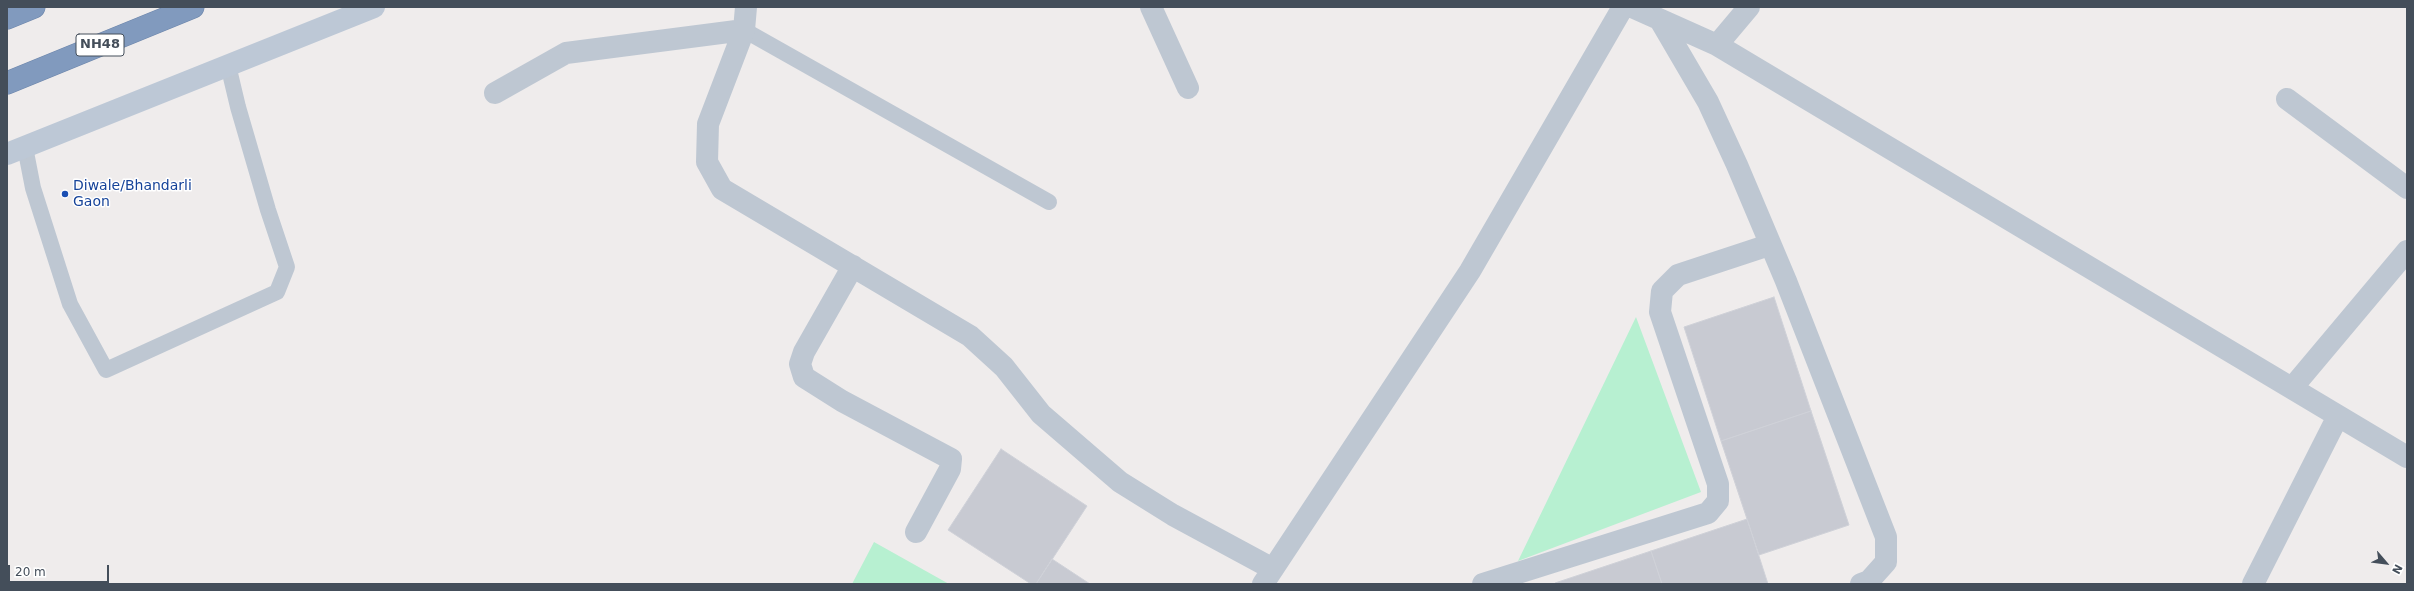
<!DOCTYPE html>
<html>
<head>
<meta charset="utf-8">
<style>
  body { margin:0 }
  #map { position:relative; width:2414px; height:591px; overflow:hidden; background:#efecec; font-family:"DejaVu Sans",sans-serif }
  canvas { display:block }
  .frame { position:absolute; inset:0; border:8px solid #444e5a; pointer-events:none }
  .north { position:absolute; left:2366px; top:543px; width:40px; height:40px; -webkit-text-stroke:3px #fff; paint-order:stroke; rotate:118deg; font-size:11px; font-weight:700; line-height:16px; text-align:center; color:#444e5a }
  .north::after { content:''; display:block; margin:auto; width:14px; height:18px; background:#444e5a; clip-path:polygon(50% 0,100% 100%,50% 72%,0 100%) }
  .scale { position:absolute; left:8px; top:565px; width:101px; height:18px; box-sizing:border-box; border:2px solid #444e5a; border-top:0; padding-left:5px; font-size:12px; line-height:14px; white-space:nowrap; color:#444e5a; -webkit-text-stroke:3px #fff; paint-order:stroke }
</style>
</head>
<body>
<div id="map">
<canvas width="2414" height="591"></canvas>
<div class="frame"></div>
<div class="north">N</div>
<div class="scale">20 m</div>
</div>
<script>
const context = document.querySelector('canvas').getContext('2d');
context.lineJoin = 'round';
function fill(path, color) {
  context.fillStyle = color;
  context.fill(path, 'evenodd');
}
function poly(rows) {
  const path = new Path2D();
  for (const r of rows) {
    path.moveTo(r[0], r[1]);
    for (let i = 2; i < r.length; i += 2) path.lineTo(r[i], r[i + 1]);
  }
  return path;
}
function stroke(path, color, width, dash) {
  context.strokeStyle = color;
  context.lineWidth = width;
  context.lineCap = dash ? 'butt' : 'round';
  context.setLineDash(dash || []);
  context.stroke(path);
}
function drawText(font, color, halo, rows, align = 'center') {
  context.font = font + ' "DejaVu Sans",sans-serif';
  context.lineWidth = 3;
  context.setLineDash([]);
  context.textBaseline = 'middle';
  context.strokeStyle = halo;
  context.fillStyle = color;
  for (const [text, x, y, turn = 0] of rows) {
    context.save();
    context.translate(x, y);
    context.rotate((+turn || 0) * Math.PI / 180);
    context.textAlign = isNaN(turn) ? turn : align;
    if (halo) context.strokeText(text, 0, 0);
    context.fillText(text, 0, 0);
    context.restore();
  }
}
fill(poly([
  [1636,317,1701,492,1518,561],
  [874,542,949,584,852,584]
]), '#b7f0d1');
const building = poly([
  [1774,297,1811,411,1721,441,1684,327,1774,297],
  [1811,411,1849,525,1759,555,1721,441,1811,411],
  [1001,449,1087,506,1036,584,1031,584,948,530,1001,449],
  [1747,519,1768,584,1662,584,1651,551,1747,519],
  [1651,551,1662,584,1555,584,1555,583,1651,551],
  [1052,559,1090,584,1036,584,1052,559]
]);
fill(building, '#c8cad2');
stroke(building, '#cfd1d8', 1);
const highway = poly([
  [7,18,34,7],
  [7,83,193,7]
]);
stroke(highway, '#6c85aa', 23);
stroke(poly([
  [744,30,1049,202],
  [25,147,33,188,70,304,106,370,277,292,287,267,268,210,238,107,228,65]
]), '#bec7d2', 16);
stroke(poly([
  [746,7,744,30,708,124,707,162,722,189,970,336,1004,367,1041,414,1120,482,1173,515,1273,569],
  [1151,7,1188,88],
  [1632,7,1717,45,2407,457],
  [1660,20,1708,102,1737,165,1786,281,1886,537,1886,562,1869,581,1861,584],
  [1717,45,1749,7],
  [495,93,566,53,744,30],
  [2287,99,2407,188],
  [853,266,804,352,800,364,804,377,842,401,951,459,950,469,916,532],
  [2292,388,2407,251],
  [1263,584,1470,271,1623,7],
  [1483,584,1708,513,1718,501,1718,484,1660,312,1662,291,1678,275,1769,245],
  [2253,584,2338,416]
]), '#bec7d2', 22);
stroke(poly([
  [7,154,374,7]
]), '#bdc8d6', 22);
stroke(highway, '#819abe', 22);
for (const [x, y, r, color] of [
  [65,194,4,"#1a4fb4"]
]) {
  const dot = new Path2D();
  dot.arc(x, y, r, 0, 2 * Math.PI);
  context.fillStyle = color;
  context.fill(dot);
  stroke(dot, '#fff', 1.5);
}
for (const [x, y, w] of [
  [100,45,48]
]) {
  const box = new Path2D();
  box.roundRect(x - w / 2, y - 11, w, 22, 3);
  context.fillStyle = '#fff';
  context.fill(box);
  stroke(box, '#444e5a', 1);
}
drawText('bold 13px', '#444e5a', null, [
  ["NH48",100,45]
]);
drawText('14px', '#164399', '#fff', [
  ["Diwale/Bhandarli",73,186],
  ["Gaon",73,202]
], 'left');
</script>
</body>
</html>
